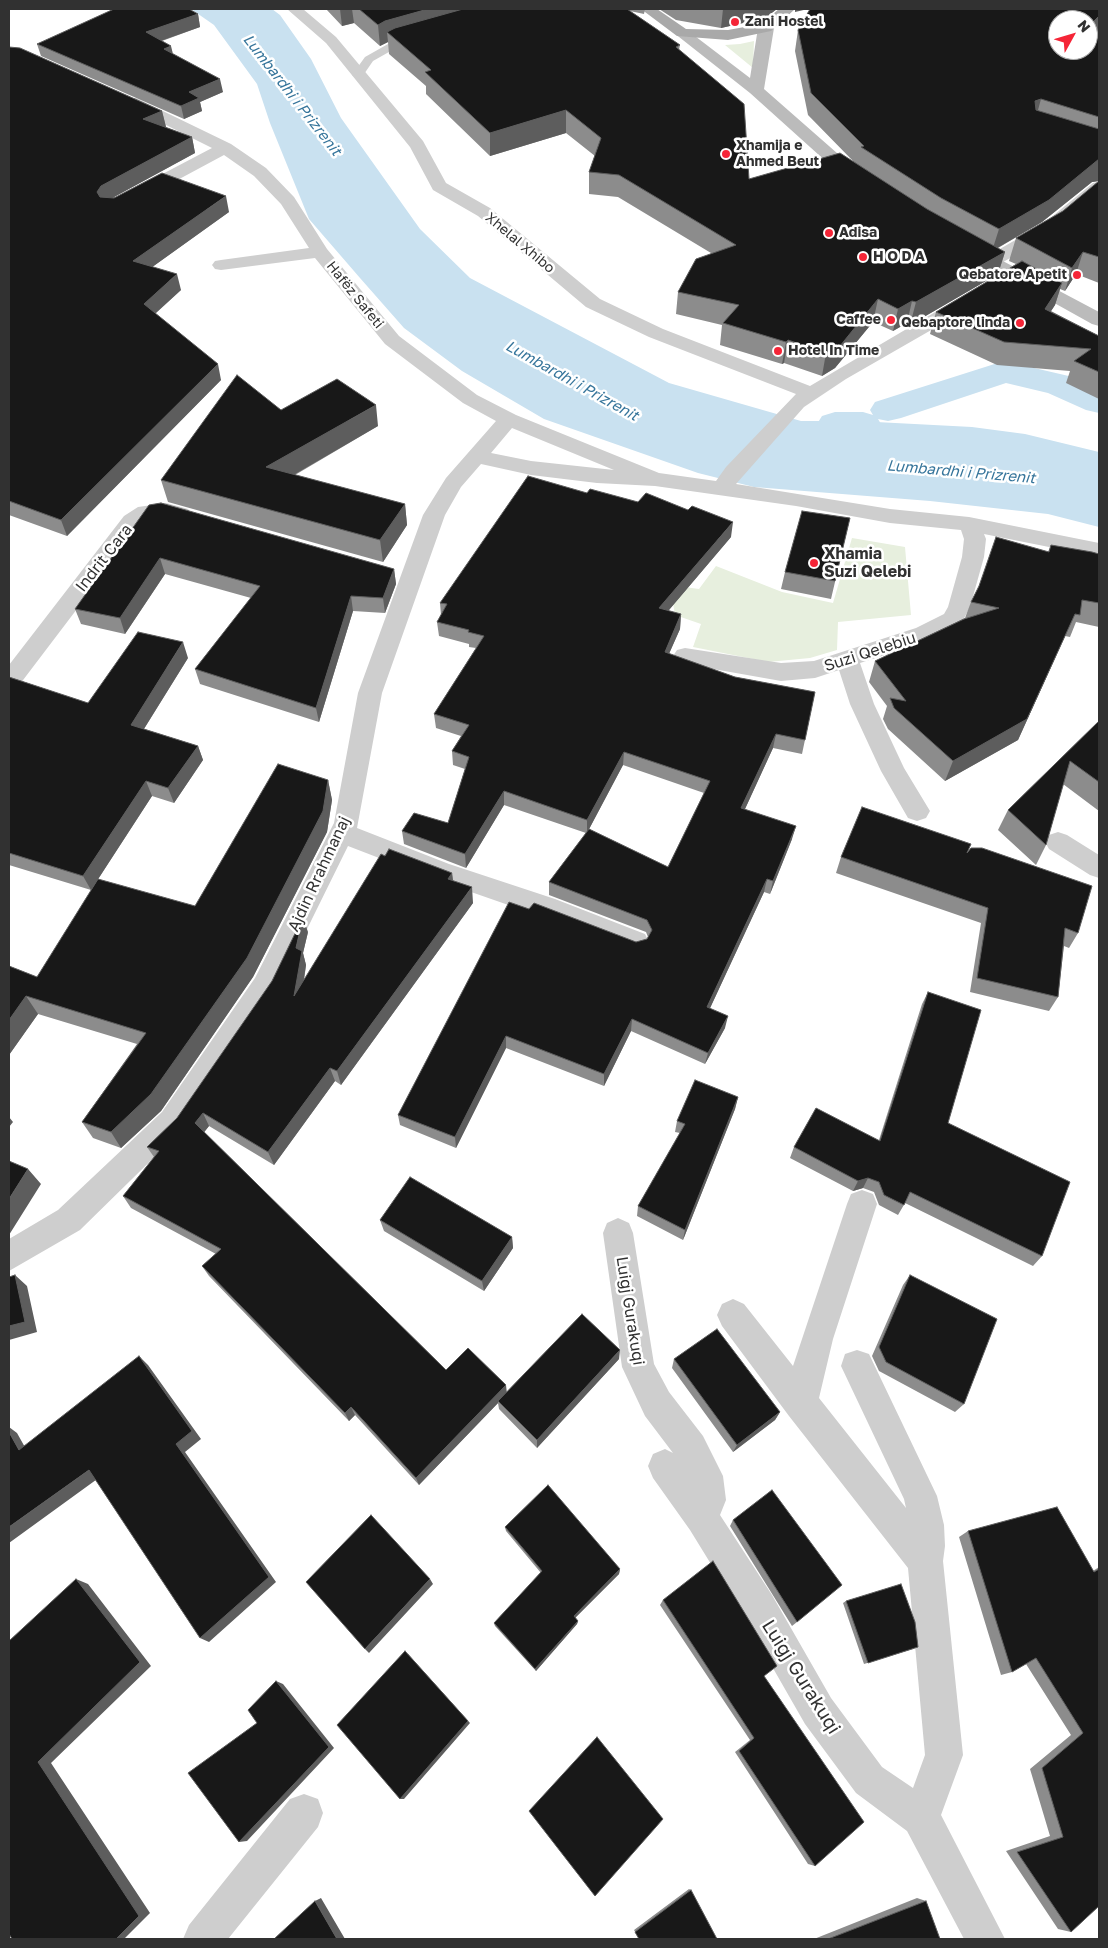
<!DOCTYPE html>
<html>
<head>
<meta charset="utf-8">
<style>
  body { margin:0 }
  #map { position:relative; width:1108px; height:1948px; overflow:hidden; background:#fff; font-family:"Golos Text",sans-serif }
  canvas { display:block }
  .frame { position:absolute; inset:0; border:10px solid #313131; pointer-events:none }
  .north { position:absolute; left:1048px; top:10px; width:50px; height:50px; box-sizing:border-box; background:#fff; border:1px solid #adadad; border-radius:50%; rotate:51deg; font-size:14px; font-weight:700; line-height:20px; text-align:center; color:#313131 }
  .north::after { content:''; display:block; margin:auto; width:18px; height:22px; background:#f52537; clip-path:polygon(50% 0,100% 100%,50% 72%,0 100%) }
</style>
</head>
<body>
<div id="map">
<canvas width="1108" height="1948"></canvas>
<div class="frame"></div>
<div class="north">N</div>
</div>
<script>
const context = document.querySelector('canvas').getContext('2d');
context.lineJoin = 'round';
function fill(path, color) {
  context.fillStyle = color;
  context.fill(path, 'evenodd');
}
function poly(rows) {
  const path = new Path2D();
  for (const r of rows) {
    path.moveTo(r[0], r[1]);
    for (let i = 2; i < r.length; i += 2) path.lineTo(r[i], r[i + 1]);
  }
  return path;
}
function stroke(path, color, width, dash) {
  context.strokeStyle = color;
  context.lineWidth = width;
  context.lineCap = dash ? 'butt' : 'round';
  context.setLineDash(dash || []);
  context.stroke(path);
}
function drawText(font, color, halo, rows, align = 'center') {
  context.font = font + ' "Golos Text",sans-serif';
  context.lineWidth = 5;
  context.setLineDash([]);
  context.textBaseline = 'middle';
  context.strokeStyle = halo;
  context.fillStyle = color;
  for (const [text, x, y, turn = 0] of rows) {
    context.save();
    context.translate(x, y);
    context.rotate((+turn || 0) * Math.PI / 180);
    context.textAlign = isNaN(turn) ? turn : align;
    if (halo) context.strokeText(text, 0, 0);
    context.fillText(text, 0, 0);
    context.restore();
  }
}
fill(poly([
  [754,41,753,68,725,45,740,44],
  [852,538,905,547,911,615,838,622,837,650,810,658,768,662,693,647,701,624,675,615,670,585,699,589,716,566,782,592,833,603]
]), '#e7efde');
fill(poly([
  [191,9,272,9,280,15,311,59,341,118,420,229,470,278,669,383,801,421,835,421,836,428,869,429,876,422,972,427,1025,434,1099,452,1099,527,1048,514,930,501,754,487,698,473,544,419,462,371,404,328,360,278,309,219,270,123,257,84,214,25]
]), '#c9e1f0');
fill(poly([
  [1004,361,1073,377,1099,389,1099,413,1086,410,1048,393,1006,383,901,418,888,421,878,419,881,424,876,432,863,436,835,436,822,432,817,424,822,416,835,412,863,412,873,415,870,410,875,402,1004,361]
]), '#c9e1f0');
fill(poly([
  [414,36,420,39,418,41,396,48,373,61,362,77,358,78,352,75,365,57,388,44,414,36]
]), '#cecece');
fill(poly([
  [287,9,303,9,336,37,423,141,446,183,490,208,600,299,663,329,810,386,959,298,973,298,975,302,973,306,846,379,804,407,736,484,890,509,969,517,1099,543,1099,557,984,534,986,539,984,557,970,607,960,626,932,640,860,663,874,704,904,768,930,811,926,818,917,821,908,818,881,771,850,704,839,670,815,678,781,681,685,664,677,662,673,656,677,650,685,648,781,663,814,661,916,628,944,614,948,607,962,557,964,539,961,530,890,523,796,506,655,486,597,483,531,475,481,464,461,487,445,515,382,693,357,828,449,864,555,899,645,934,649,942,645,950,635,953,625,950,537,915,431,878,348,846,275,994,182,1130,80,1230,9,1271,9,1239,58,1210,162,1112,255,978,334,823,358,693,423,515,446,478,496,421,463,403,385,344,315,258,221,270,215,269,212,265,215,261,221,260,309,248,281,204,254,176,224,155,144,198,132,198,129,194,132,190,212,148,124,104,122,101,124,98,136,98,231,144,266,168,294,197,327,249,399,336,477,395,516,415,659,473,716,481,726,467,796,394,649,337,586,307,478,216,433,190,410,147,326,43,287,9],
  [512,428,614,470,531,461,491,453,512,428],
  [1099,182,1099,195,1055,232,998,265,986,265,983,261,986,257,1043,224,1093,183,1099,182],
  [166,503,188,509,191,514,188,519,180,521,166,517,151,519,140,526,17,688,9,691,9,665,124,516,138,507,166,503],
  [1058,832,1067,835,1099,855,1099,878,1090,875,1049,849,1045,842,1049,835,1058,832],
  [862,1190,873,1194,877,1204,833,1339,819,1398,906,1508,904,1499,841,1366,845,1354,857,1350,869,1354,937,1496,944,1525,945,1546,943,1561,963,1755,941,1815,1005,1939,964,1939,907,1831,856,1793,805,1724,746,1621,690,1530,653,1478,648,1466,653,1454,665,1449,673,1453,645,1416,622,1367,603,1233,607,1223,618,1218,629,1223,633,1233,654,1364,669,1392,703,1436,723,1476,726,1500,720,1515,772,1595,831,1698,882,1767,913,1788,925,1755,908,1568,789,1416,722,1326,717,1315,722,1304,733,1299,744,1304,793,1366,847,1204,851,1194,862,1190],
  [304,1794,318,1799,323,1813,318,1827,228,1939,183,1939,189,1925,290,1799,304,1794]
]), '#cecece');
fill(poly([
  [766,23,774,28,764,89,862,175,865,179,862,183,850,183,750,93,674,33,682,28,687,30,750,78,758,28,766,23],
  [967,242,1099,312,1099,326,1092,324,961,251,958,247,961,243,967,242]
]), '#bbb');
fill(poly([
  [641,9,657,9,686,29,728,30,761,24,779,9,795,9,771,31,728,40,677,36,641,9]
]), '#a9a9a9');
fill(poly([
  [326,9,645,9,644,14,630,11,680,45,679,50,749,179,853,161,808,115,795,51,798,30,1099,9,1099,181,1092,182,1042,222,998,248,1005,252,998,274,910,325,907,323,893,331,873,322,835,368,822,376,784,363,782,364,720,345,722,325,676,314,678,292,711,253,618,197,589,194,589,172,595,156,566,133,490,156,426,94,426,86,389,54,388,42,380,46,354,23,342,26],
  [659,9,777,9,765,18,721,28,676,20],
  [198,14,200,27,162,41,173,54,223,92,200,102,202,111,184,119,41,56,37,44],
  [9,47,162,111,166,127,165,127,192,137,195,153,114,197,229,212,152,267,181,290,155,314,221,380,67,536,9,515],
  [1099,181,1099,283,1076,274,1065,291,1060,289,1055,305,1051,311,1099,336,1099,399,1066,383,1070,371,997,365,930,334,936,312,1016,264,1009,261,1016,238,1063,211],
  [281,410,378,426,295,475,405,504,407,525,383,562,168,502,161,480],
  [149,505,394,569,396,584,385,613,353,611,319,722,200,684,195,669,251,598,165,574,125,634,81,624,75,609],
  [850,518,831,599,781,589,785,572],
  [731,537,668,611,681,614,680,629,669,654,735,677,815,692,802,754,773,748,745,809,792,839,770,894,764,892,710,1008,725,1028,705,1064,631,1031,604,1086,506,1048,456,1148,400,1125,398,1115,529,909,636,942,647,939,648,937,646,932,549,895,549,882,586,833,504,805,466,868,404,844,402,831,448,823,465,769,453,765,452,751,461,736,436,728,434,714,476,648,469,647,469,644,439,636,437,622,441,615,440,603],
  [623,765,704,793,668,867,589,829],
  [1051,545,1099,554,1099,627,1076,622,1070,637,1065,636,1018,740,945,781,888,729,883,719,887,706,869,682,875,661,965,618,971,602,1048,552],
  [188,658,144,729,198,746,203,760,174,803,152,796,91,890,9,865,9,677,88,703],
  [1099,721,1099,811,1063,784,1046,845,1036,865,998,830,1008,810],
  [328,780,332,800,327,832,253,977,161,1111,121,1148,93,1138,82,1122,137,1044,38,1014,9,1055,9,966,37,977,195,906],
  [967,852,1078,933,1069,948,1064,946,1058,997,1049,1011,970,992,981,923,836,873,841,857],
  [385,856,452,873,453,881,473,903,341,1085,335,1081,274,1165,209,1126,204,1132,446,1370,507,1392,619,1359,537,1448,499,1409,498,1403,419,1485,355,1415,349,1421,209,1276,202,1266,216,1254,131,1208,123,1196,154,1157,147,1147,177,1118,308,932,303,953,306,965,304,981],
  [928,992,948,1123,1042,1256,1033,1266,905,1203,898,1215,879,1205,874,1192,863,1188,853,1191,790,1158,794,1147,879,1140,922,1004],
  [738,1097,735,1109,683,1240,637,1216,638,1206,680,1133,675,1132,677,1121],
  [380,1220,512,1237,513,1248,484,1291,384,1231],
  [910,1275,964,1404,955,1412,879,1371,872,1356,903,1285],
  [674,1359,780,1412,775,1420,733,1452,672,1368],
  [733,1520,797,1622,792,1626,730,1526],
  [505,1527,620,1569,619,1574,575,1618,578,1621,577,1624,536,1671,495,1626,494,1623,541,1573,506,1531],
  [968,1531,1093,1571,1099,1567,1099,1906,1071,1932,1058,1929,1006,1851,1050,1836,1030,1769,1071,1735,1026,1664,1012,1672,1001,1675,959,1537],
  [663,1600,764,1676,815,1866,808,1864,735,1752,750,1740,660,1605],
  [846,1601,913,1649,864,1664,843,1603],
  [689,1889,691,1890,639,1939,634,1930],
  [917,1898,926,1901,940,1939,814,1939]
]), '#8c8c8c');
fill(poly([
  [340,9,352,9,354,23,342,26],
  [428,9,485,9,387,32,388,42,380,46,378,25,385,21],
  [723,9,777,9,765,18,721,28],
  [795,9,808,9,795,12],
  [198,14,200,27,149,45,146,32],
  [1099,16,1099,36,1088,42,1089,27],
  [171,46,174,58,164,49],
  [220,79,223,92,200,102,202,111,184,119,181,106,189,92],
  [1041,99,1035,121,1035,101],
  [566,110,566,133,490,156,490,133],
  [162,111,166,127,147,135,143,119],
  [192,137,195,153,105,202,101,208,97,192,101,186],
  [1099,159,1099,181,1092,182,1042,222,992,251,999,229],
  [226,196,229,212,137,278,133,261],
  [1005,252,998,274,910,325,916,302],
  [1083,252,1076,274,1065,291,1072,268],
  [177,274,181,290,148,320,144,304],
  [1062,283,1055,305,1038,331,1045,309],
  [878,299,873,322,835,368,822,376,826,353],
  [912,301,907,323,893,331,898,309],
  [788,340,784,363,782,364,786,342],
  [218,364,221,380,67,536,61,520],
  [376,405,378,426,271,488,266,467],
  [405,504,407,525,383,562,380,540],
  [733,522,731,537,658,623,659,608],
  [160,558,165,574,125,634,120,618],
  [394,569,396,584,385,613,383,598],
  [351,596,353,611,319,722,316,708],
  [681,614,680,629,663,667,665,652],
  [1065,636,1018,740,945,781,953,761],
  [183,642,188,658,137,740,131,725],
  [776,734,773,748,739,822,741,808],
  [198,746,203,760,174,803,168,788],
  [624,752,623,765,587,833,587,820],
  [328,780,332,800,327,832,253,977,161,1111,121,1148,111,1132],
  [146,781,152,796,91,890,83,876],
  [504,791,504,805,466,868,465,854],
  [796,826,792,839,770,894,773,881],
  [452,873,454,888,448,879],
  [767,879,764,892,705,1019,707,1007],
  [472,887,473,903,341,1085,337,1071],
  [303,917,308,932,303,953,306,965,299,1010,294,996,296,948],
  [26,996,38,1014,9,1055,9,1020],
  [728,1016,725,1028,705,1064,708,1053],
  [632,1019,631,1031,604,1086,604,1074],
  [506,1036,506,1048,456,1148,455,1137],
  [330,1068,335,1081,274,1165,268,1152],
  [738,1097,735,1109,683,1240,685,1230],
  [203,1113,209,1126,202,1135,195,1123],
  [9,1117,13,1122,9,1127],
  [28,1169,41,1184,9,1235,9,1199],
  [868,1178,863,1188,853,1191,858,1181],
  [512,1237,513,1248,484,1291,482,1281],
  [15,1275,27,1286,37,1332,9,1340,9,1326],
  [620,1350,619,1359,537,1448,537,1440],
  [139,1356,148,1365,201,1439,185,1452,276,1582,209,1642,200,1638,176,1444],
  [506,1385,507,1394,498,1401,498,1403,419,1485,416,1478],
  [351,1407,355,1415,349,1421,345,1413],
  [780,1412,775,1420,733,1452,737,1445],
  [9,1427,17,1433,31,1458,19,1450,9,1432],
  [89,1470,100,1477,9,1543,9,1527],
  [620,1569,619,1574,573,1620,574,1616],
  [76,1579,88,1584,151,1666,51,1763,150,1913,124,1939,116,1939,38,1762],
  [430,1579,433,1584,369,1653,365,1649],
  [578,1621,577,1624,536,1671,535,1669],
  [408,1654,470,1723,404,1799,400,1799],
  [276,1681,283,1684,334,1748,247,1841,239,1842],
  [321,1898,345,1939,337,1939,315,1901]
]), '#5d5d5d');
const building = poly([
  [114,9,189,9,198,14,146,32,171,46,164,49,220,79,189,92,199,98,181,106,37,44,114,9],
  [359,9,428,9,385,21,378,25,359,9],
  [463,9,627,9,680,45,676,47,744,104,749,179,840,153,927,209,1005,252,916,302,912,301,898,309,878,299,840,346,826,353,788,340,786,342,723,323,739,305,678,292,696,259,736,245,619,175,589,172,601,138,566,110,490,133,425,72,431,70,387,32,395,28,463,9],
  [810,9,1099,9,1099,16,1093,22,1093,27,1089,27,1090,35,1099,35,1099,117,1041,99,1035,101,1036,110,1099,129,1099,159,1049,200,999,229,941,198,861,147,864,146,811,93,798,30,810,9],
  [1058,20,1088,20,1088,50,1058,50,1058,20],
  [9,47,20,48,162,111,143,119,192,137,101,186,97,192,100,197,114,198,162,173,226,196,133,261,177,274,144,304,218,364,61,520,9,501,9,47],
  [1099,181,1099,257,1083,252,1072,268,1016,238,1063,211,1099,181],
  [1022,261,1062,283,1045,309,1099,336,1099,372,1074,361,1091,349,1004,342,936,312,1022,261],
  [237,375,281,410,337,379,376,405,266,467,405,504,380,540,161,480,237,375],
  [528,476,587,493,590,489,638,502,646,493,688,510,692,506,733,522,659,608,681,614,665,652,735,677,815,692,805,740,776,734,741,808,796,826,773,881,767,879,707,1007,728,1016,708,1053,632,1019,604,1074,506,1036,455,1137,398,1115,509,902,529,909,534,903,636,942,647,939,652,930,647,920,549,882,589,829,668,867,710,781,624,752,587,820,504,791,465,854,402,831,414,813,448,823,469,757,452,751,469,725,434,714,484,636,468,632,469,630,437,622,447,604,440,603,528,476],
  [161,503,394,569,383,598,351,596,316,708,195,669,260,586,160,558,120,618,75,609,149,505,161,503],
  [802,511,850,518,835,581,785,572,802,511],
  [996,537,1049,552,1051,545,1092,552,1099,554,1099,603,1082,600,1080,615,1075,614,1027,719,953,761,894,708,890,698,906,701,875,661,964,619,999,608,971,602,979,586,996,537],
  [138,632,183,642,131,725,198,746,168,788,146,781,83,876,9,853,9,677,88,703,138,632],
  [1099,721,1099,782,1070,761,1046,845,1008,810,1099,721],
  [278,764,328,780,323,811,247,958,151,1094,111,1132,82,1122,146,1033,26,996,9,1020,9,966,37,977,98,879,195,906,278,764],
  [862,807,971,844,967,853,971,848,982,848,1092,886,1078,933,1065,928,1058,997,977,978,988,908,841,857,862,807],
  [389,849,452,873,448,879,472,887,337,1071,330,1068,268,1152,203,1113,195,1123,446,1370,468,1348,506,1385,416,1478,351,1407,345,1413,202,1266,221,1249,123,1196,159,1151,147,1147,177,1118,272,981,303,917,296,948,302,951,294,996,381,854,385,856,389,849],
  [928,992,981,1010,948,1123,1070,1182,1042,1256,910,1192,904,1205,884,1195,879,1182,868,1178,858,1181,794,1147,816,1108,880,1141,928,992],
  [695,1080,738,1097,685,1230,638,1206,685,1124,677,1121,695,1080],
  [9,1161,28,1169,9,1199,9,1161],
  [410,1177,512,1237,482,1281,380,1220,410,1177],
  [15,1275,25,1322,9,1326,9,1277,15,1275],
  [910,1275,997,1319,964,1404,886,1362,879,1347,910,1275],
  [582,1314,620,1350,537,1440,498,1401,582,1314],
  [717,1329,780,1412,737,1445,674,1359,717,1329],
  [139,1356,192,1431,176,1444,269,1577,200,1638,89,1470,9,1527,9,1432,19,1450,139,1356],
  [548,1485,620,1569,574,1616,578,1621,535,1669,494,1623,542,1571,505,1527,548,1485],
  [772,1490,842,1585,797,1622,733,1520,772,1490],
  [1057,1507,1094,1572,1099,1569,1099,1906,1071,1932,1017,1852,1063,1837,1042,1768,1083,1733,1036,1658,1012,1672,968,1531,1057,1507],
  [371,1515,430,1579,365,1649,306,1582,371,1515],
  [713,1561,777,1666,764,1676,864,1822,815,1866,739,1751,754,1738,663,1600,713,1561],
  [76,1579,140,1662,38,1762,139,1916,116,1939,12,1939,9,1934,9,1641,76,1579],
  [901,1584,915,1622,918,1647,868,1663,846,1601,901,1584],
  [405,1651,468,1721,400,1799,337,1725,405,1651],
  [276,1681,329,1747,239,1842,188,1773,257,1723,248,1710,276,1681],
  [597,1737,663,1819,595,1896,529,1811,597,1737],
  [691,1890,717,1939,639,1939,635,1932,691,1890],
  [315,1901,337,1939,274,1939,315,1901],
  [926,1901,940,1939,828,1939,926,1901]
]);
fill(building, '#181818');
stroke(building, '#5d5d5d', 1);
for (const [x, y, r, color] of [
  [735,22,5,"#f52537"],
  [726,154,5,"#f52537"],
  [829,233,5,"#f52537"],
  [863,257,5,"#f52537"],
  [1077,275,5,"#f52537"],
  [891,320,5,"#f52537"],
  [1020,323,5,"#f52537"],
  [778,351,5,"#f52537"],
  [814,563,5,"#f52537"]
]) {
  const dot = new Path2D();
  dot.arc(x, y, r, 0, 2 * Math.PI);
  context.fillStyle = color;
  context.fill(dot);
  stroke(dot, '#fff', 2);
}
drawText('bold 14px', '#313131', '#fff', [
  ["Zani Hostel",745,22],
  ["Xhamija e",736,146],
  ["Ahmed Beut",736,162],
  ["Adisa",839,233],
  ["H O D A",873,257],
  ["Qebatore Apetit",1067,275,"right"],
  ["Caffee",881,320,"right"],
  ["Qebaptore linda",1010,323,"right"],
  ["Hotel In Time",788,351]
], 'left');
drawText('14px', '#313131', '#fff', [
  ["Xhelal Xhibo",520,243,40],
  ["Hafëz Safeti",355,295,51]
]);
drawText('italic 15px', '#36759b', '#fff', [
  ["Lumbardhi i Prizrenit",292,95,52],
  ["Lumbardhi i Prizrenit",572,381,29],
  ["Lumbardhi i Prizrenit",961,472,5]
]);
drawText('bold 16px', '#313131', '#fff', [
  ["Xhamia",824,554],
  ["Suzi Qelebi",824,572]
], 'left');
drawText('16px', '#313131', '#fff', [
  ["Indrit Cara",104,558,-52],
  ["Suzi Qelebiu",870,652,-18],
  ["Ajdin Rrahmanaj",319,874,-65],
  ["Luigj Gurakuqi",630,1311,81]
]);
drawText('19px', '#313131', '#fff', [
  ["Luigj Gurakuqi",801,1677,58]
]);
</script>
</body>
</html>
